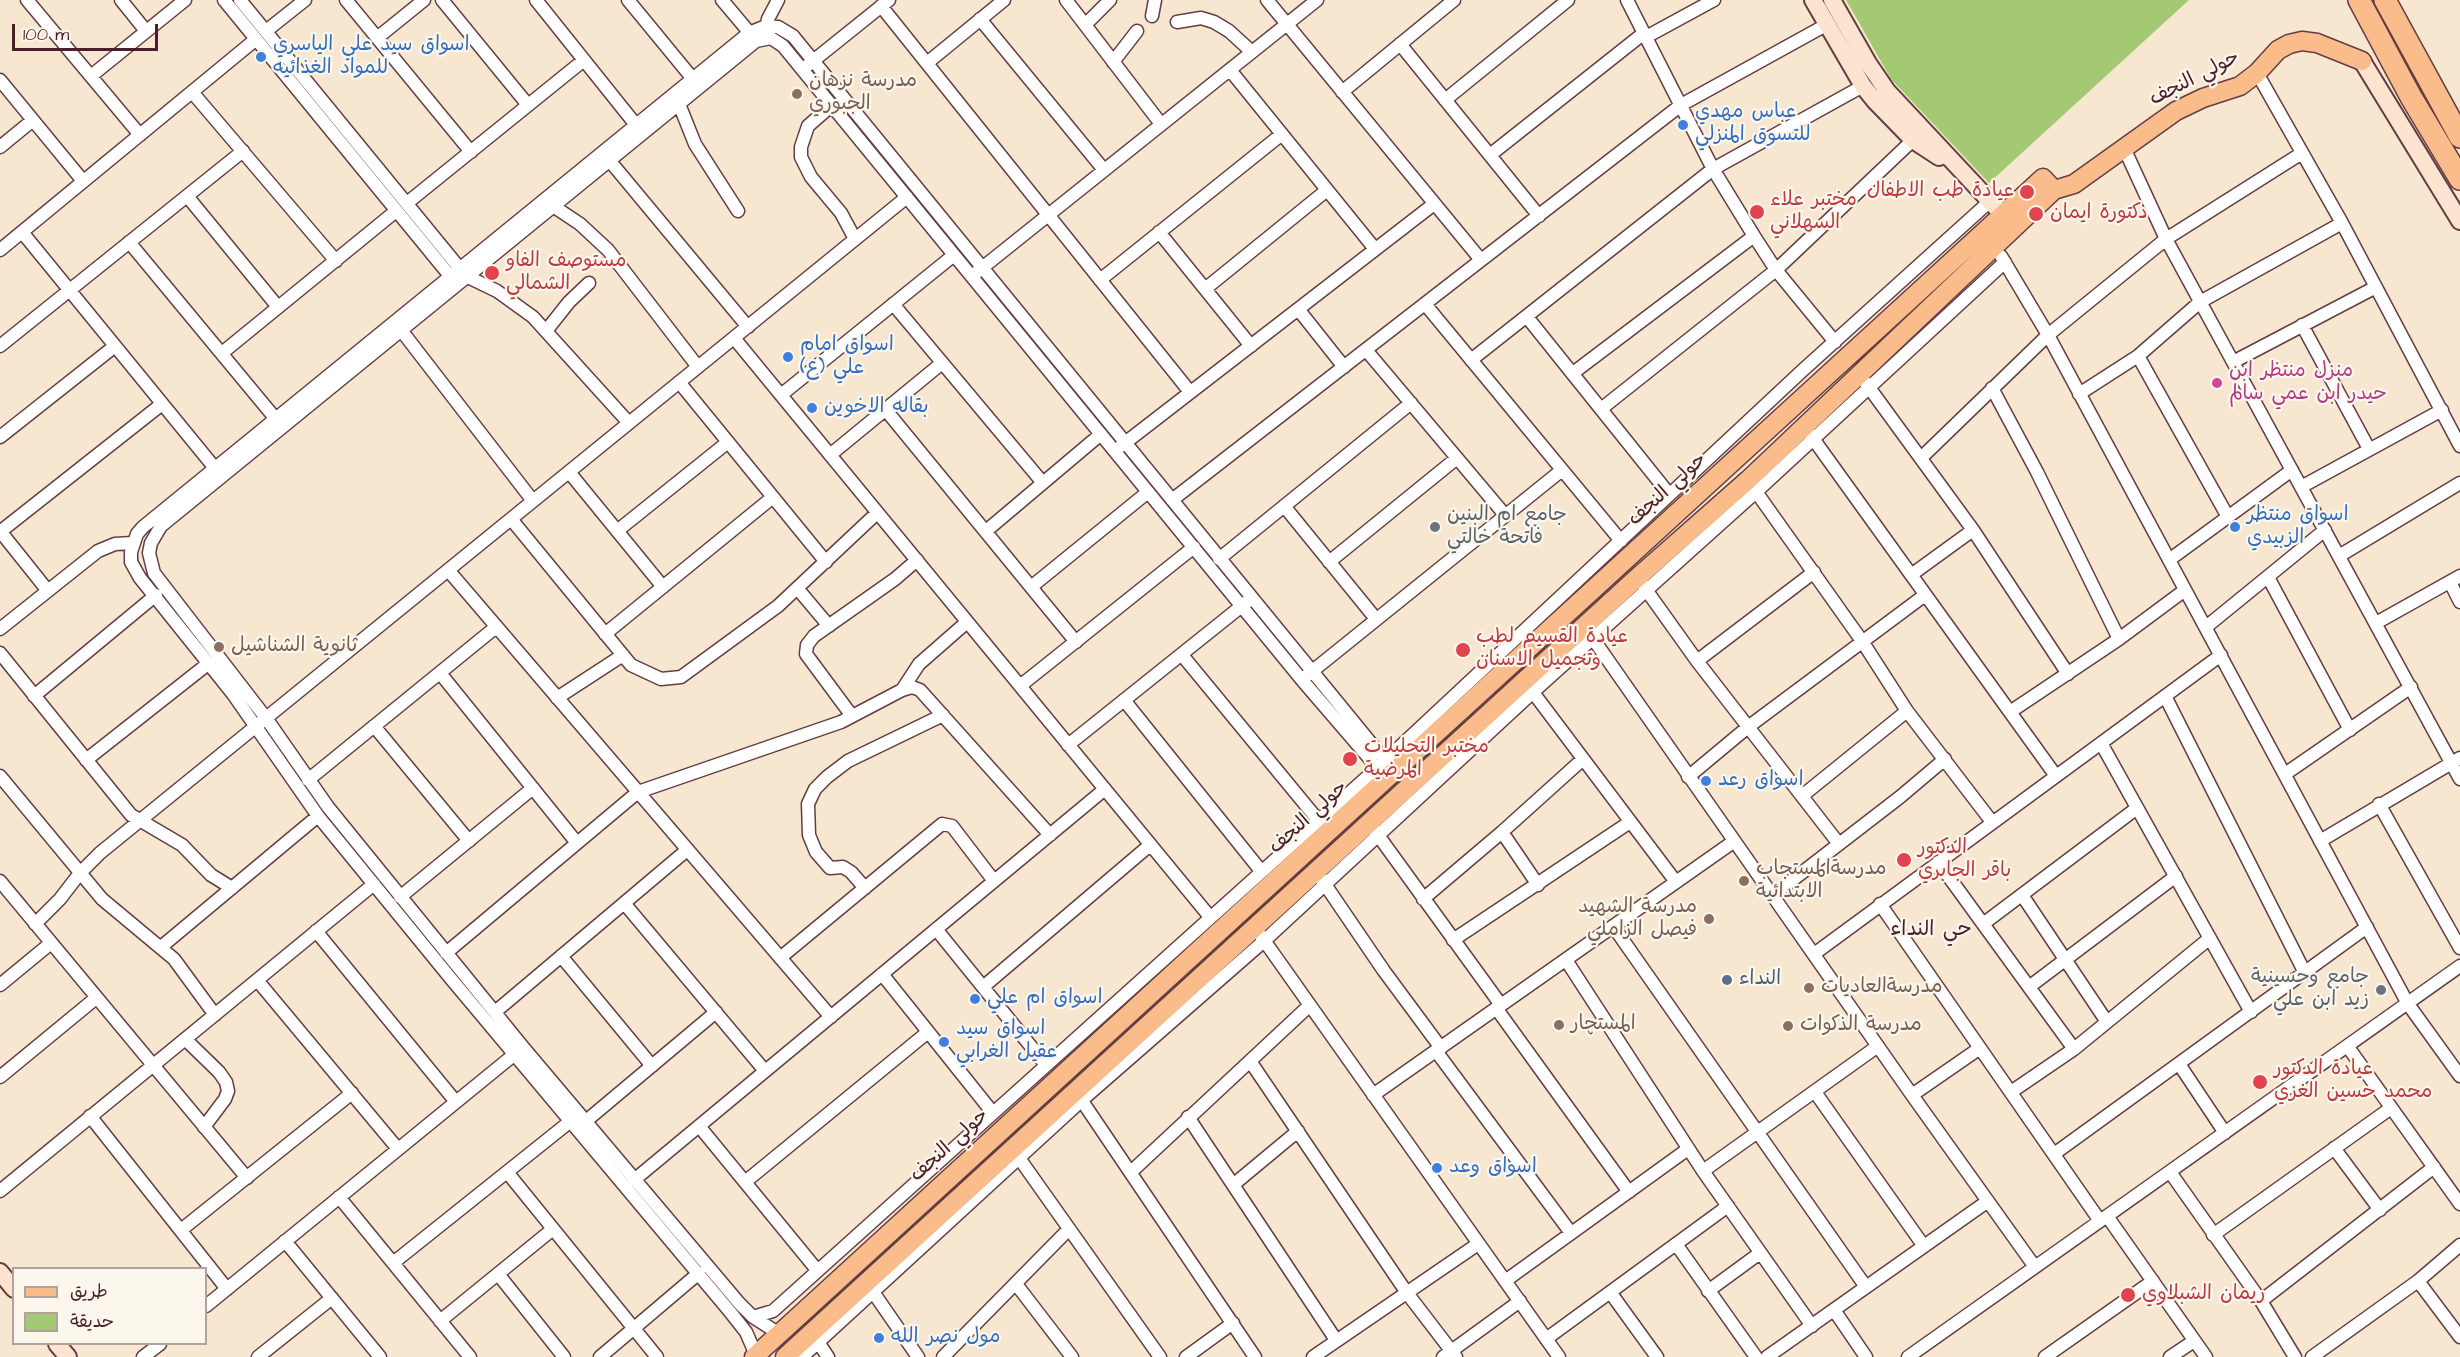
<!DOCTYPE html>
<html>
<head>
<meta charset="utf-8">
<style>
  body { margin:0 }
  #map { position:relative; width:2460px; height:1357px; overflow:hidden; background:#f7e6d0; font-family:"Architects Daughter","Playpen Sans Arabic",sans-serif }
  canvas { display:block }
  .legend { position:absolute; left:12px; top:1267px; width:195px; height:78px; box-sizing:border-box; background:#fbf7ec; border:2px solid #b4a19f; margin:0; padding:8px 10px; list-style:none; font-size:18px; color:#4a1f2b }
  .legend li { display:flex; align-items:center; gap:12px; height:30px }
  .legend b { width:30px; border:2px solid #b4a19f }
  .scale { position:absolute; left:12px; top:24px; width:146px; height:27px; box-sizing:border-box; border:3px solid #4a1f2b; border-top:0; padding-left:8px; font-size:18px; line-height:21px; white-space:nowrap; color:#4a1f2b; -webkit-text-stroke:4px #fbf7ec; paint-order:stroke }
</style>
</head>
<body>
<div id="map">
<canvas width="2460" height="1357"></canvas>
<ul class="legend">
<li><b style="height:8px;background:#f9bc8a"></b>طريق</li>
<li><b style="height:16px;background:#a4c973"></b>حديقة</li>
</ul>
<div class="scale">100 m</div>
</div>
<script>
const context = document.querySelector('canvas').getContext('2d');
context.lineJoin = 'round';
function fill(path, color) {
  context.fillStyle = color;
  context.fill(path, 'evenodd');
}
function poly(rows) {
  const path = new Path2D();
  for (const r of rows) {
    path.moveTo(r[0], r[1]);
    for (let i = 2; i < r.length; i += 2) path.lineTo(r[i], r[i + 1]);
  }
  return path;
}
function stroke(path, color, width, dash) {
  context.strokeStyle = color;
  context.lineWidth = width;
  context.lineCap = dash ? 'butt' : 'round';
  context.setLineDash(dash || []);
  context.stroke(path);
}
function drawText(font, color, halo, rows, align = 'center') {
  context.font = font + ' "Architects Daughter","Playpen Sans Arabic",sans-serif';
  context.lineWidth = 4.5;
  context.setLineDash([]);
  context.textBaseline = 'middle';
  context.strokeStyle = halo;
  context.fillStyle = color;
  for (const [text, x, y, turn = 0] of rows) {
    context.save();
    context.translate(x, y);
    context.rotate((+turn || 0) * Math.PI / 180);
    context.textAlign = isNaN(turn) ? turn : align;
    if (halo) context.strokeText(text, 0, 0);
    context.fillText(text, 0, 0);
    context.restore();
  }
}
fill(poly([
  [1846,0,2189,0,1989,183,1891,79]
]), '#a4c973');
const street = poly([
  [27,0,140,135],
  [121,0,146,31],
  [224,0,455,282],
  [240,0,466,276,497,291,533,317,629,423],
  [346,0,471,152],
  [442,0,528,105],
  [536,0,636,125],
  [628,0,693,79],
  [722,0,754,38],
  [1066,0,1161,124],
  [1267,0,1481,260],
  [1627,0,1713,169,1754,236,1776,270,1835,342],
  [881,6,1190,392],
  [1152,16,1155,0],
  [980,19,1104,170],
  [1177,22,1201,18,1214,22,1229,31,1252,52],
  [1085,25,1110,0],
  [266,31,305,0],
  [765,33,768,19,778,0],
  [1646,37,1714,0],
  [377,38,424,0],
  [1400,44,1539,216],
  [1113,62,1137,31],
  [927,63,1004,0],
  [808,65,889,0],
  [1230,70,1375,249],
  [2257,73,2342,223,2460,446],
  [91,76,185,0],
  [0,80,83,181],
  [192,92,336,261],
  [1342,92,1454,0],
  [1445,100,1568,0],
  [679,104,695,144,738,211],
  [832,105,808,126,801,147,801,157,811,177,841,213,855,239],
  [0,147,33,120],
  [2124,148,2166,239,2460,779],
  [1490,155,1644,33],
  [609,160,748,327],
  [187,196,278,307],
  [407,203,584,60],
  [553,206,580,224,608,250,698,367],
  [22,232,214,467],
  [1159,232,1251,346],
  [129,242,275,418],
  [0,250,255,40],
  [2001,256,2048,335,2408,1004,2460,1076],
  [977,272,1317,0],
  [1100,280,1282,134],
  [1205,289,1327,190],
  [893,304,1043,483],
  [1425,304,1621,541],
  [1298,309,1344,367],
  [1527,317,1669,494],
  [2302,325,2369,449],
  [401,330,533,501],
  [546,331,569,302,589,283],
  [734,338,1210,917],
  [0,346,243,151],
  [1366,350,1505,515],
  [222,353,396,211],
  [2138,356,2228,517],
  [1471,360,1713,169,1863,86],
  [2233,362,2376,287],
  [1573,373,1754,236],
  [679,382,826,562],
  [1865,382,1973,530,2068,674],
  [1992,388,2037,472,2119,639],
  [2079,394,2138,356,2200,302,2342,223],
  [781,395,954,255],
  [885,409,1076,642],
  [1601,409,1776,270,1913,140],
  [1809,433,2056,776],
  [0,437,115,346],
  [1121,446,1434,204],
  [830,455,942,363],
  [1921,458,2048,335,2166,239,2302,153],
  [569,472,663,587],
  [1752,486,1862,641,1907,711,1992,822],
  [2301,487,2442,410],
  [1172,500,1681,105,1826,25],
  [1284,506,1376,619],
  [511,519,631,665,661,679,681,677,778,606,877,513],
  [0,531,48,591],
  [1,531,162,404],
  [617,531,728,442],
  [986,531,1101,434],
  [2339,556,2460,483],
  [1219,559,1411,403],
  [2169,560,2292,470],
  [1329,562,1457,458],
  [448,570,831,1017],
  [1911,575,1973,530],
  [2268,577,2350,730],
  [2450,582,2460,602],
  [1642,584,1697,661,1839,844],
  [1031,587,1148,492],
  [797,588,829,626],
  [2376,623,2460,576],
  [2206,627,2325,530],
  [0,629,98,551,115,544,133,543],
  [1589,633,1912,1095,2035,1267],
  [605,634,773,497],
  [0,653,131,815,182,845,211,875,232,888],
  [1182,655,1318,820],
  [1697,661,1814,572],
  [440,673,577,843],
  [1305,677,1562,470],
  [1020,686,1194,547],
  [1529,687,1676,882],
  [902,690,919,664,967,622],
  [34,696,156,595],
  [2165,696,2305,973],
  [557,698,623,655],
  [1124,700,1261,871],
  [2010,712,2119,639,2185,590],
  [852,716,806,654,807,645,814,636,895,579,917,560],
  [374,726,469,841],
  [2101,743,2251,1012],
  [1068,745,1248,601],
  [86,760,209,663],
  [2285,774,2411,687],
  [0,776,102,899,174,959,215,1015],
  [1688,777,1748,727,1925,595],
  [308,780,496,627],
  [1802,796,1907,711],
  [2379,804,2460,948],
  [1375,831,1501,1005],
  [2320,841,2460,758],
  [1938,862,2074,1049],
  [1322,880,1384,971,1441,1048],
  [0,881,247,1178],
  [1538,885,1502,832,1583,759],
  [865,888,851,872,843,867,830,868,816,852,809,835,808,804,815,789,827,777,848,761,943,715],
  [1773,895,1900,797,1945,759],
  [2022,895,2107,1022],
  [400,897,533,788],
  [1423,899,1502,832],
  [624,903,765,1071],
  [1880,904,2100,1221],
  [35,924,60,899,80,873,100,853,907,197],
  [1983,924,2137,808],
  [1613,926,1866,1287],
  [936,929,1046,1065],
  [316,931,456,1102],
  [1261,936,1559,1357],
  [1453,940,1630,822],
  [161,947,318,816],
  [446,953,638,792,841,722,902,690,912,687,920,690,1050,835],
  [1814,954,2221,655],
  [561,956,652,1066],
  [780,958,942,824,952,826,994,881],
  [1566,960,1703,1171,1812,1326],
  [882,974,993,1113],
  [257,980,398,1149],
  [0,985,51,943],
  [983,987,1150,845],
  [2029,987,2176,876],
  [1496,1008,1629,1192],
  [495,1012,687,850],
  [185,1039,219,1072,226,1082,228,1091,225,1099,204,1127],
  [2348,1047,2460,1204],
  [1436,1051,1571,1233],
  [1250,1061,1407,1293,1456,1357],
  [2179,1064,2225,1133],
  [0,1077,96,998],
  [1815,1092,1923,1245],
  [2011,1092,2074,1049,2210,938],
  [1078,1095,1255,1357],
  [1373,1095,1733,842],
  [1912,1095,1980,1048],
  [90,1116,227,1289],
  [1188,1117,1336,1340],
  [586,1121,716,1012],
  [699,1126,817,1270],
  [2334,1148,2380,1210],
  [2054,1154,2367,927],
  [1019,1158,1160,1357],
  [1703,1171,1878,1046],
  [507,1172,657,1357],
  [1131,1172,1310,1005],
  [2170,1172,2261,1301,2295,1357],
  [634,1180,1105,789],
  [745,1182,928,1032],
  [1233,1185,1298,1131],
  [0,1191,374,884],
  [339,1197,470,1357],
  [2107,1216,2206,1357],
  [181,1230,352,1093],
  [2213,1235,2391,1108],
  [285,1241,380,1357],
  [1676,1244,1756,1357],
  [393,1263,572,1120],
  [498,1274,564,1357],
  [1505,1281,1688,1149],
  [2418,1281,2460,1337],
  [1016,1284,1072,1357],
  [1708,1291,1760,1253],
  [873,1292,918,1357],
  [1610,1292,1657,1357],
  [2261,1301,2434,1167],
  [206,1306,521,1049],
  [1834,1310,1866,1357],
  [753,1317,773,1311,1376,769,1803,370,1989,202],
  [440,1321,553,1229],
  [778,1333,753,1317,739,1303,523,1047,328,807,266,718,154,573,149,553,151,543,161,526,756,41,771,38,783,46,1302,680,1370,759,1378,774,1377,786],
  [1546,1339,1728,1206],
  [818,1342,828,1357],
  [756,1355,746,1332,731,1313,452,980,318,816,233,694,140,578,131,562,131,552,137,534,143,527,749,33,766,26,778,27,793,36,1379,753,1391,762,1401,764],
  [143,1357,160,1344],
  [258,1357,332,1298],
  [600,1357,699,1273],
  [802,1357,1082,1100,1264,941,1533,692,1756,492,2005,262],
  [943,1357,1069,1229],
  [1186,1357,1233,1323],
  [1313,1357,1478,1244],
  [1443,1357,1520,1301],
  [1767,1357,1988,1201],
  [1908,1357,2460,966],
  [2045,1357,2153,1281],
  [2170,1357,2194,1341],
  [2312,1357,2418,1281,2460,1245]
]);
const secondary = poly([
  [1813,0,1863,86,1875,101,1913,140,1939,157],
  [1832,0,1868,63,1887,91,2002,214],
  [2362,61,2460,221],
  [0,1272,14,1289],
  [57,1344,68,1357]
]);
const primary = poly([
  [754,1357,2043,178,2054,190,2074,184,2176,111,2203,98,2240,86,2257,73,2278,50,2289,44,2302,41,2317,43,2362,61],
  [785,1357,1638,577,1748,480,2054,190]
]);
const highway = poly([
  [2359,0,2411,97,2460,179],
  [2385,0,2460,137]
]);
stroke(street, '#643d44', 15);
stroke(secondary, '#643d44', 20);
stroke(primary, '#643d44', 21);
stroke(highway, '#643d44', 24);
stroke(street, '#fff', 12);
stroke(secondary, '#fde4d0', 16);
stroke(primary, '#f9bc8a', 18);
stroke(highway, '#f9bc8a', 21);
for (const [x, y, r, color] of [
  [261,57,6,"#3f7fe0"],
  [797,94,6,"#8d6e63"],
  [1683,125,6,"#3f7fe0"],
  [2027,192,8,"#e0444e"],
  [1757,212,8,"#e0444e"],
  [2036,214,8,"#e0444e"],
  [492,273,8,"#e0444e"],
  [788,357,6,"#3f7fe0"],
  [2217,383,6,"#d1479c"],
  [812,408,6,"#3f7fe0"],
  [1435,527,6,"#6b7280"],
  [2235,527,6,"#3f7fe0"],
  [219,647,6,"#8d6e63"],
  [1463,650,8,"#e0444e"],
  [1350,759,8,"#e0444e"],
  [1706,781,6,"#3f7fe0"],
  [1904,860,8,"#e0444e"],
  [1744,881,6,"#8d6e63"],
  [1709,919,6,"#8d6e63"],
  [1727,980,6,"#5c6f8a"],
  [1809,988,6,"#8d6e63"],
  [2381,990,6,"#6b7280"],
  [975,999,6,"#3f7fe0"],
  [1559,1025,6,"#8d6e63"],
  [1788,1026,6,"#8d6e63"],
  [944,1042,6,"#3f7fe0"],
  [2260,1082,8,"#e0444e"],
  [1437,1168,6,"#3f7fe0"],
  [2128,1295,8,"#e0444e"],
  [879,1338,6,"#3f7fe0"]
]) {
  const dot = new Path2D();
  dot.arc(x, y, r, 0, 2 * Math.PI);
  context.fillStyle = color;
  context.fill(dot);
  stroke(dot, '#fbf7ec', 2);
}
drawText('20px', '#366cbe', '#fbf7ec', [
  ["اسواق سيد علي الياسري",273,46],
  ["للمواد الغذائيه",273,69],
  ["عباس مهدي",1695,113],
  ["للتسوق المنزلي",1695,136],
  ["اسواق امام",800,346],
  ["علي (ع)",800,369],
  ["بقاله الاخوين",824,408],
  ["اسواق منتظر",2247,516],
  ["الزبيدي",2247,539],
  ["اسواق رعد",1718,781],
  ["اسواق ام علي",987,999],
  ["اسواق سيد",956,1030],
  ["عقيل الغرابي",956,1053],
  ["اسواق وعد",1449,1168],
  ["مول نصر الله",891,1338]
], 'left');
drawText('20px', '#4a1f2b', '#fbf7ec', [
  ["حولي النجف",2195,79,-27],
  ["حولي النجف",1668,490,-42],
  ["حولي النجف",1309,818,-42],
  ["حولي النجف",950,1146,-42]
]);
drawText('20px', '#785e54', '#fbf7ec', [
  ["مدرسة نزهان",809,82],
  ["الجبوري",809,105],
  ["ثانوية الشناشيل",231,647],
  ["مدرسةالمستجاب",1756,870],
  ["الابتدائية",1756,893],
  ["مدرسة الشهيد",1697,908,"right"],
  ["فيصل الزاملي",1697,931,"right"],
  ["مدرسةالعاديات",1821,988],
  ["المستچار",1571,1025],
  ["مدرسة الذكوات",1800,1026]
], 'left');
drawText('20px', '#be3a42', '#fbf7ec', [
  ["عيادة طب الاطفال",2014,192,"right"],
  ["مختبر علاء",1770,201],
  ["السهلاني",1770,224],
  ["دكتورة ايمان",2050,214],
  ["مستوصف الفاو",506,262],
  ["الشمالي",506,285],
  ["عيادة القسيم لطب",1476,638],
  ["وتجميل الاسنان",1476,661],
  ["مختبر التحليلات",1364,748],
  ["المرضية",1364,771],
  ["الدكتور",1918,849],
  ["باقر الجابري",1918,872],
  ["عيادة الدكتور",2274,1070],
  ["محمد حسين الغزي",2274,1093],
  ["ريمان الشبلاوي",2142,1295]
], 'left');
drawText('20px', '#b23c85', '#fbf7ec', [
  ["منزل منتظر ابن",2229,372],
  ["حيدر ابن عمي سالم",2229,395]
], 'left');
drawText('20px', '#5b616d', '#fbf7ec', [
  ["جامع ام البنين",1447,516],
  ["فاتحة خالتي",1447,539],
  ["جامع وحسينية",2369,978,"right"],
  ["زيد ابن علي",2369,1001,"right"]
], 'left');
drawText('20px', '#4e5e75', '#fbf7ec', [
  ["النداء",1739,980]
], 'left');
drawText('21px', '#4a1f2b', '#fbf7ec', [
  ["حي النداء",1931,931]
]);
</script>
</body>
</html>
